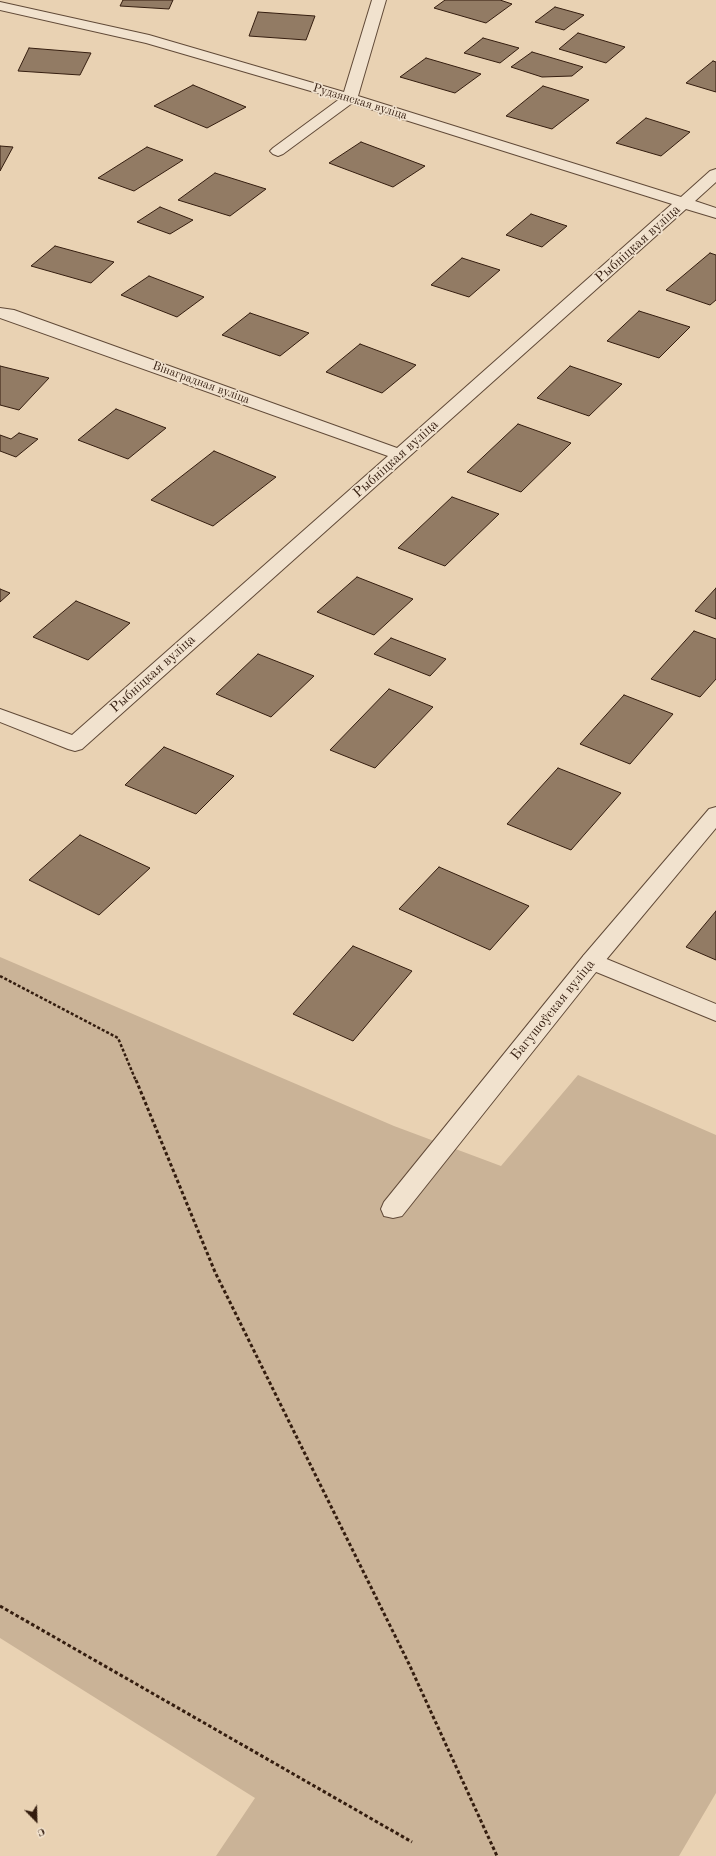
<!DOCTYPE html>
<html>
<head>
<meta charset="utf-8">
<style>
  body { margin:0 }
  #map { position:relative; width:716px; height:1856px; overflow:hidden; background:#e9d2b3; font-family:"Old Standard TT",serif }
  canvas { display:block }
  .north { position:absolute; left:16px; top:1800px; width:40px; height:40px; -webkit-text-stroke:3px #f1e2ce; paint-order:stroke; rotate:157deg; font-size:11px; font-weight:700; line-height:16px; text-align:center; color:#341d0f }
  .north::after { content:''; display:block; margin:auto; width:14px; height:18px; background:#341d0f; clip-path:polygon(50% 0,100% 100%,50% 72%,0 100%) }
</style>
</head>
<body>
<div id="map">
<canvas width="716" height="1856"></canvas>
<div class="north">С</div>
</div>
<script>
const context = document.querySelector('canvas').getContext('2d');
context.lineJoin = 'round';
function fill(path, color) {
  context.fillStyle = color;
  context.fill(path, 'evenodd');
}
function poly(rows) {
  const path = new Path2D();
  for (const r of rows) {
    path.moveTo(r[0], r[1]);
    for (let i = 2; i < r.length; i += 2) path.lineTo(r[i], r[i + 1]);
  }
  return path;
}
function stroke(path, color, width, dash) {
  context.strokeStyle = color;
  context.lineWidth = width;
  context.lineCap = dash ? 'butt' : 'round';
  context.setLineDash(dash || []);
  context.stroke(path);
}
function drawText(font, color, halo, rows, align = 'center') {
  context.font = font + ' "Old Standard TT",serif';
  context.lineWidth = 3.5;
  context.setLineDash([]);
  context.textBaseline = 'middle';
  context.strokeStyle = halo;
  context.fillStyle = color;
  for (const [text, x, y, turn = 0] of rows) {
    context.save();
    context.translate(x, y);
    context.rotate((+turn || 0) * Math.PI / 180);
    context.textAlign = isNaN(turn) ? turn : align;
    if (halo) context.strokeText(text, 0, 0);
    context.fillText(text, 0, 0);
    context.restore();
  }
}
fill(poly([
  [0,957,394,1126,501,1166,578,1075,716,1135,716,1793,679,1856,216,1856,255,1798,0,1638]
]), '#cab397');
const building = poly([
  [123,0,173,0,169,9,120,6,123,0],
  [445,0,500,0,512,4,486,23,434,8,445,0],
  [555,7,584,15,564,30,535,22,555,7],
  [258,12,315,16,306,40,249,36,258,12],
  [578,33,625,47,606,63,559,49,578,33],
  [483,38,519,48,500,63,464,53,483,38],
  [29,48,91,53,80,75,18,71,29,48],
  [532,52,583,67,572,76,542,77,511,67,532,52],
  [426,58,481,74,455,93,400,77,426,58],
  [713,61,716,62,716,92,686,83,713,61],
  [193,85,246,107,207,128,154,106,193,85],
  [543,86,589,100,552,129,506,116,543,86],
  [646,118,690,132,661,156,616,143,646,118],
  [361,142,425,166,393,187,329,163,361,142],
  [0,146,13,147,0,171,0,146],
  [147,147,183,160,134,191,98,178,147,147],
  [215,173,266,189,230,216,178,200,215,173],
  [160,207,193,220,170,234,137,222,160,207],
  [531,214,567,226,542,247,506,235,531,214],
  [55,246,114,262,91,283,31,266,55,246],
  [710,253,716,255,716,300,710,305,666,290,710,253],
  [462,258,500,270,469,297,431,285,462,258],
  [149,276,204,297,177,317,121,295,149,276],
  [639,311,690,327,659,358,607,341,639,311],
  [250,313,309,333,280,356,222,335,250,313],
  [360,344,416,365,382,393,326,372,360,344],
  [0,366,49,378,19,410,0,405,0,366],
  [570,366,622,384,589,416,537,398,570,366],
  [116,409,166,428,128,459,78,440,116,409],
  [518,424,571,443,521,492,467,472,518,424],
  [19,433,38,439,16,457,0,451,0,435,11,439,19,433],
  [214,451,276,477,213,526,151,500,214,451],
  [452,497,499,514,445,566,398,548,452,497],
  [357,577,413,599,374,635,317,612,357,577],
  [716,588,716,619,695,611,716,588],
  [0,589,10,593,0,602,0,589],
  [76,601,130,623,88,660,33,637,76,601],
  [694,631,716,639,716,679,700,697,651,679,694,631],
  [391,638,446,659,430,676,374,654,391,638],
  [258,654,314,676,271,717,216,694,258,654],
  [389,689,433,707,375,768,330,750,389,689],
  [624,695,673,714,630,764,580,744,624,695],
  [164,747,234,776,196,814,125,785,164,747],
  [558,768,621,793,571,850,507,824,558,768],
  [80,835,150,868,99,915,29,880,80,835],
  [439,867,529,906,490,950,399,909,439,867],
  [716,911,716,960,686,947,716,911],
  [353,946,412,971,353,1041,293,1014,353,946]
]);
fill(building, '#927b64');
stroke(building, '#341d0f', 1);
const lane = poly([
  [350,93,355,95,358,98,355,101,283,154,278,156,273,154,270,151,273,148,345,95,350,93],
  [592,953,716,1004,716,1021,584,967,581,961,584,955,592,953]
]);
const street = poly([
  [372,0,386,0,358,96,681,197,710,171,716,169,716,182,695,201,716,208,716,218,686,209,82,749,75,751,68,749,0,722,0,709,72,735,388,456,0,318,0,308,14,310,397,448,672,204,345,101,146,43,0,10,0,2,149,35,344,92,372,0],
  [716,807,716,828,600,967,402,1216,393,1218,384,1216,381,1209,384,1202,584,955,709,809,716,807]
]);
stroke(lane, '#614a38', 2);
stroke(street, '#614a38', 2);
stroke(poly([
  [0,976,118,1038,136,1081]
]), '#341d0f', 2.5, [3, 2]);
stroke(poly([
  [136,1080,215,1272,409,1664,497,1856],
  [0,1606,412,1842]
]), '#341d0f', 3, [3.5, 2.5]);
fill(lane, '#f1e2ce');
fill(street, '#f1e2ce');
drawText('12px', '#341d0f', '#f1e2ce', [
  ["Рудзянская вуліца",360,102,17],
  ["Вінаградная вуліца",201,383,20]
]);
drawText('14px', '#341d0f', '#f1e2ce', [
  ["Рыбніцкая вуліца",638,244,-42],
  ["Рыбніцкая вуліца",396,459,-42],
  ["Рыбніцкая вуліца",153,674,-42],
  ["Багушоўская вуліца",553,1010,-51]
]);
</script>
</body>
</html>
